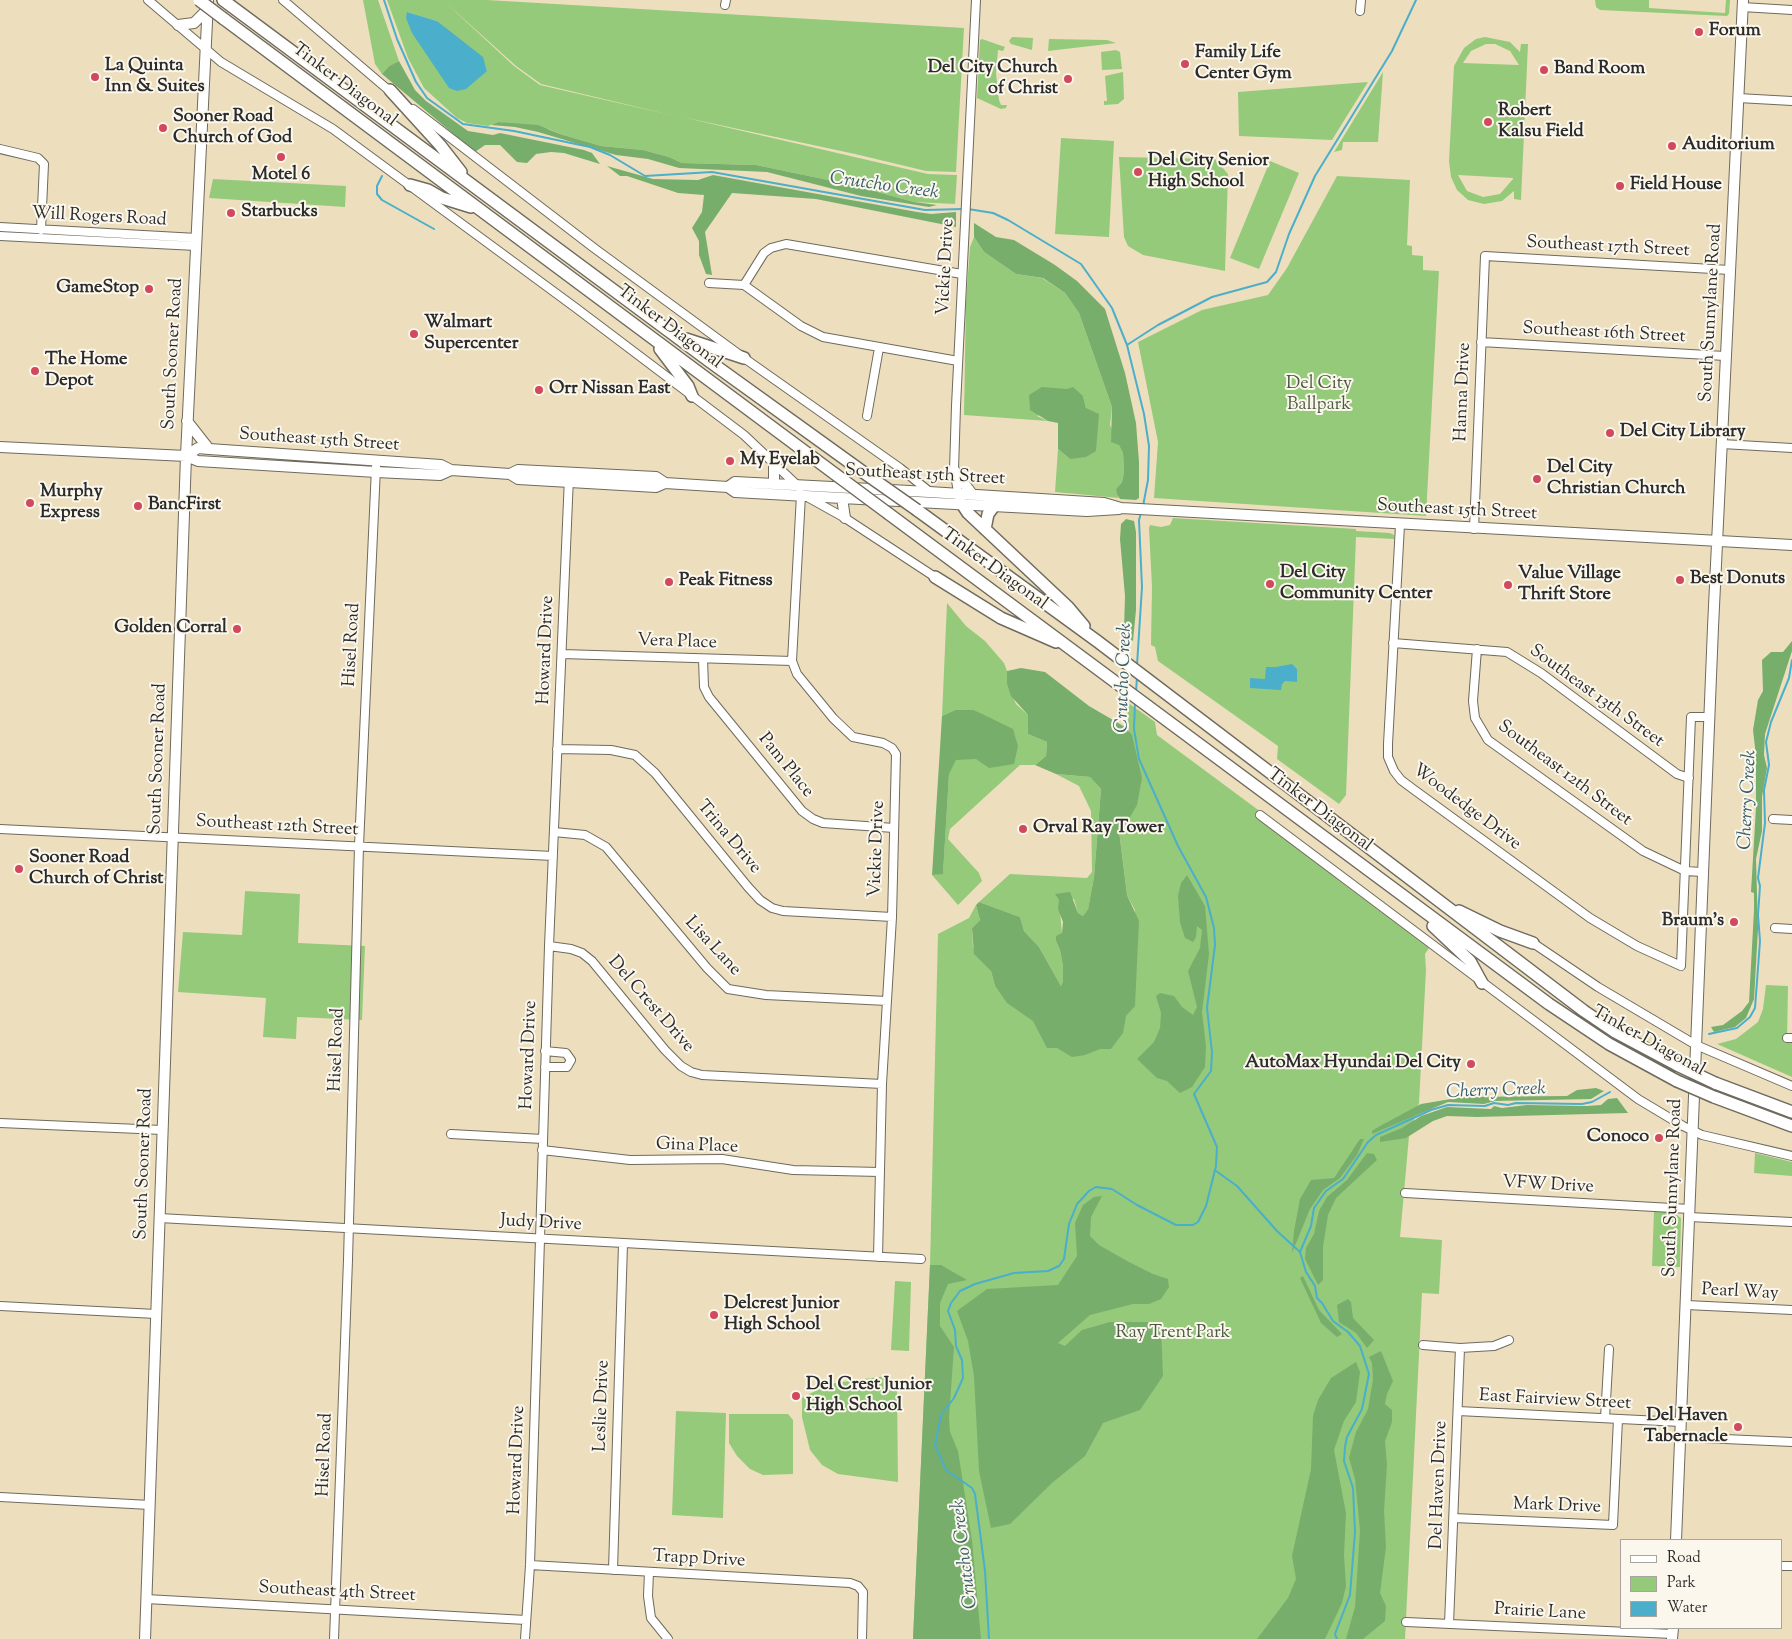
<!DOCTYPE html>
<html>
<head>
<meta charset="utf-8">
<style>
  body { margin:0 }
  #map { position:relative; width:1792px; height:1639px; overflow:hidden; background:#eddfbe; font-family:"Sorts Mill Goudy",serif }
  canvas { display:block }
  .legend { position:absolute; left:1620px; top:1539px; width:162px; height:90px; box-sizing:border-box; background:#fbf7ec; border:1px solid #a8a59f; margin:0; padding:6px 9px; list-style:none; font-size:15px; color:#2b2b2b }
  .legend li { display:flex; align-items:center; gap:10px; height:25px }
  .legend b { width:25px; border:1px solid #a8a59f }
</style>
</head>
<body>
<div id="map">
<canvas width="1792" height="1639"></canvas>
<ul class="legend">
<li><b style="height:6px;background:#fff"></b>Road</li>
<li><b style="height:14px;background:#95ca7b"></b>Park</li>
<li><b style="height:14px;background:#4baeca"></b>Water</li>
</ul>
</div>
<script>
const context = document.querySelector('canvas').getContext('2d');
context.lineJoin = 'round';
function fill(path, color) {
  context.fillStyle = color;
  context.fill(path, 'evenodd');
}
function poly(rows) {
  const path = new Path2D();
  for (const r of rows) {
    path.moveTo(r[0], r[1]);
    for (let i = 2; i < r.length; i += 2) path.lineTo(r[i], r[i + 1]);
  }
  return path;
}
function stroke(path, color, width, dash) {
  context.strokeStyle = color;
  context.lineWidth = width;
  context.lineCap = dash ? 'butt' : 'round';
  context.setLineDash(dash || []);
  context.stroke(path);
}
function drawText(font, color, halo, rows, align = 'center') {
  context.font = font + ' "Sorts Mill Goudy",serif';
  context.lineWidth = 4;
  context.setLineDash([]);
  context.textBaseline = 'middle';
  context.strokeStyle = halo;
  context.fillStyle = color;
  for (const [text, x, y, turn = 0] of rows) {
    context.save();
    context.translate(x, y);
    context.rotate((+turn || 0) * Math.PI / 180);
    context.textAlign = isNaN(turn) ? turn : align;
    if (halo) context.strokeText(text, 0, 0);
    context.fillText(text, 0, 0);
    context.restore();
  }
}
fill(poly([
  [363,0,378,0,399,61,389,66,382,74,375,64],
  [387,0,487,0,964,28,956,172,926,171,855,154,682,117,928,174,957,175,955,204,914,202,852,185,756,165,682,163,669,157,643,150,601,146,560,134,549,129,498,122,488,126,467,123,457,118,424,88,408,58],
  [445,2,516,66,541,84,675,116,540,85,514,66],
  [407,12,437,21,485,64,487,71],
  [1595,0,1649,0,1649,8,1725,13,1726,0,1730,0,1729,14,1727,16,1600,10,1596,7],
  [1012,37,1033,38,1032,50,1011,44,1009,41],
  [1485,37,1510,42,1520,52,1521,44,1528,44,1521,200,1514,199,1514,191,1502,201,1484,204,1468,200,1457,190,1451,177,1449,161,1454,66,1464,48,1476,39],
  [1486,44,1495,44,1510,51,1519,65,1463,63,1471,51],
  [1458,175,1513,178,1513,179,1500,194,1483,197,1467,191],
  [982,39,1005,47,1003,51,998,50,996,73,999,100,1001,105,1007,105,1006,108,1001,109,977,98,980,40],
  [1049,39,1107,40,1116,43,1048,51],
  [1116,50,1120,52,1122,69,1102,70,1101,52],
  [1123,72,1124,99,1118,104,1104,105,1104,101,1107,101,1105,76],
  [1383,72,1378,142,1343,142,1342,150,1334,152],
  [1368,82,1332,140,1239,136,1238,92],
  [1061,138,1114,141,1109,237,1055,234],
  [1119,157,1215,159,1228,174,1225,271,1143,255,1128,246,1124,237],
  [1270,161,1299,173,1259,269,1230,258],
  [1337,176,1410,180,1407,245,1412,246,1412,255,1423,256,1423,270,1439,271,1426,516,1154,498,1158,442,1138,342,1202,310,1268,295,1287,268],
  [213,179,346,186,345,207,209,198],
  [974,237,984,252,1016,274,1042,278,1065,293,1079,313,1112,407,1110,425,1123,453,1124,472,1122,482,1116,489,1119,498,1055,492,1058,449,1070,459,1086,408,1083,396,1037,416,1048,421,964,415,966,301,970,247],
  [1173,518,1356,529,1356,531,1390,533,1394,535,1394,539,1356,537,1346,795,1339,804,1277,759,1278,746,1158,661,1155,647,1151,645,1152,587,1149,528,1150,525,1161,527,1170,525],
  [947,603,966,626,985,641,1004,663,1007,671,1007,684,1016,704,1028,715,1028,734,1047,742,1046,756,1035,765,1020,765,950,829,948,839,979,873,982,881,958,905,932,875,943,873,949,773,956,759,976,759,992,720,974,710,955,710,942,716],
  [1127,702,1155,722,1157,735,1342,872,1337,879,1429,948,1425,954,1426,970,1419,1103,1409,1136,1400,1237,1442,1240,1439,1294,1422,1293,1405,1639,913,1639,930,1265,938,934,969,918,976,905,980,920,972,928,973,947,991,971,995,986,1001,994,1130,1007,1135,910,1127,895,1119,831,1129,735],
  [1056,774,1090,777,1101,789,1094,877,1088,909,1083,916,1078,913,1074,899,1059,899,1062,933,1056,941,1060,950,1063,966,1063,983,1061,986,1039,947,1024,931,1020,917,979,902,1010,874,1087,878,1092,872,1091,811,1079,786],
  [245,891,300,894,298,943,365,946,362,1020,297,1017,296,1039,263,1037,266,998,178,992,183,932,242,935],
  [1766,985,1788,986,1787,1041,1792,1042,1792,1077,1717,1044,1736,1039,1758,1022,1763,1009],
  [1755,1153,1792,1162,1792,1176,1754,1173],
  [1654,1211,1671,1211,1681,1218,1680,1267,1652,1266],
  [895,1281,911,1282,909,1351,891,1350],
  [886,1376,897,1384,898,1482,838,1474,822,1465,810,1450,802,1417,802,1398,828,1384],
  [676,1411,726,1413,723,1518,672,1515],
  [729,1414,788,1414,793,1420,793,1474,763,1475,750,1469,737,1456,729,1443]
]), '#95ca7b');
fill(poly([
  [399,61,415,90,426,101,468,131,493,135,500,133,584,150,592,153,600,164,564,153,551,152,536,154,527,163,517,162,500,145,485,145,475,152,382,74,389,66],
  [498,122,538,125,560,134,601,146,643,150,669,157,682,163,756,165,852,185,914,202,937,205,929,207,861,196,767,172,679,168,648,159,616,155,538,132,515,127,491,125],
  [607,166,653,179,698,180,713,175,917,212,931,214,956,212,956,227,816,199,732,193,705,232,712,275,706,274,699,255,699,241,692,228,702,212,704,195,678,193,627,176,620,176],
  [974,223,996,237,1014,240,1055,265,1077,281,1105,309,1125,373,1136,423,1139,462,1139,498,1136,500,1120,499,1117,494,1116,489,1122,482,1124,472,1123,453,1119,445,1111,442,1112,407,1079,313,1065,293,1043,278,1016,274,984,252,974,237],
  [1042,387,1067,389,1073,387,1083,396,1086,408,1099,414,1096,451,1086,457,1070,459,1058,449,1058,423,1048,421,1030,410,1029,395],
  [1126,519,1134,521,1136,532,1136,610,1133,641,1114,628,1124,629,1125,596,1120,539,1121,524],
  [1792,641,1792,651,1765,734,1764,755,1767,768,1762,797,1762,831,1756,859,1758,929,1754,999,1746,1018,1735,1027,1714,1032,1711,1027,1723,1025,1742,1011,1749,1002,1754,910,1754,893,1751,892,1756,807,1756,756,1753,730,1758,700,1763,691,1762,660,1771,652,1783,652],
  [1021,668,1045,672,1089,706,1125,727,1132,735,1142,778,1137,805,1127,822,1119,821,1119,831,1127,895,1139,921,1135,1006,1126,1016,1123,1033,1111,1049,1100,1049,1085,1055,1072,1057,1057,1048,1047,1048,1033,1021,1007,1003,995,986,991,971,974,954,972,928,980,920,976,905,979,902,1020,917,1024,931,1039,947,1061,986,1063,982,1063,966,1060,950,1056,941,1056,936,1062,933,1063,922,1058,909,1059,900,1055,894,1070,892,1078,913,1083,916,1088,909,1094,877,1101,789,1090,777,1056,774,1035,765,1046,756,1047,742,1028,734,1028,715,1011,696,1007,684,1007,671],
  [955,710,974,710,1013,729,1018,746,1014,764,989,768,976,759,956,760,949,774,943,874,932,875,942,716],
  [1187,875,1205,906,1209,954,1202,1012,1206,1046,1205,1067,1192,1087,1180,1093,1167,1081,1157,1078,1137,1059,1154,1042,1160,1028,1161,1013,1156,996,1160,993,1174,996,1182,1007,1193,1015,1197,1007,1188,971,1200,948,1202,930,1197,926,1196,937,1193,942,1185,938,1180,922,1178,896,1181,883],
  [1596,1088,1604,1091,1591,1099,1495,1101,1484,1104,1448,1102,1372,1134,1372,1131,1380,1126,1421,1104,1463,1097,1567,1096,1577,1090],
  [1617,1098,1628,1113,1477,1117,1447,1116,1433,1121,1406,1138,1380,1142,1380,1137,1402,1128,1421,1116,1447,1107,1491,1109,1494,1106,1502,1108,1527,1105,1587,1106,1601,1105,1608,1099],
  [1360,1139,1364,1139,1357,1155,1340,1178,1323,1190,1310,1209,1292,1253,1294,1231,1300,1199,1311,1180,1334,1178],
  [1367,1153,1374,1154,1377,1160,1336,1198,1328,1215,1323,1247,1323,1280,1318,1285,1305,1259,1306,1248,1314,1234,1319,1211,1327,1197,1347,1180],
  [1102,1196,1091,1217,1090,1236,1099,1245,1129,1262,1153,1274,1168,1279,1169,1287,1161,1299,1149,1304,1133,1304,1090,1315,1058,1343,1065,1346,1082,1330,1110,1322,1150,1322,1161,1326,1163,1376,1140,1410,1103,1423,1085,1456,1052,1483,1010,1524,991,1528,979,1471,974,1376,968,1341,957,1311,987,1289,1058,1285,1077,1256,1075,1223,1083,1205,1094,1197],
  [930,1265,941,1265,967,1280,948,1284,940,1303,940,1326,954,1347,949,1418,950,1432,958,1451,972,1540,981,1639,913,1639],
  [1303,1276,1319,1310,1342,1334,1337,1337,1321,1323,1300,1278],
  [1348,1299,1351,1302,1353,1318,1374,1340,1367,1348,1356,1333,1339,1322,1337,1305],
  [1381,1351,1393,1381,1387,1394,1385,1404,1392,1410,1392,1422,1385,1441,1387,1465,1384,1511,1386,1547,1380,1593,1386,1606,1385,1621,1363,1639,1346,1639,1355,1607,1360,1531,1355,1479,1349,1458,1356,1432,1368,1409,1373,1379,1372,1363,1369,1357],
  [1356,1362,1360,1372,1356,1402,1344,1421,1334,1450,1346,1513,1344,1555,1346,1586,1342,1603,1325,1639,1257,1639,1288,1598,1296,1579,1292,1556,1311,1469,1313,1416,1318,1400,1331,1378]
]), '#78ae6b');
fill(poly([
  [407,12,437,21,483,57,487,71,466,89,457,91,449,88,412,33,406,18],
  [1292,664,1297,669,1297,682,1285,681,1282,684,1281,690,1250,688,1250,678,1265,679,1266,667,1276,667]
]), '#4baeca');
stroke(poly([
  [384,0,397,39,416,82,427,98,463,124,514,131,590,147,610,155,645,176,712,172,925,210,963,209],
  [382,176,377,186,377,194,382,200,434,229],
  [968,209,993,213,1008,220,1081,264,1112,308,1127,345,1144,414,1149,446,1148,480,1143,506],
  [1127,345,1158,325,1212,297,1267,282,1276,272,1289,234,1315,176,1392,51,1416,0],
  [1137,665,1142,587,1139,520,1141,513],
  [1136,692,1137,677],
  [1709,1034,1737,1028,1750,1017,1755,1008,1760,941,1758,915,1760,886,1758,878,1765,823,1764,790,1769,765,1766,742,1771,722,1789,678,1792,660],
  [1216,1171,1237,1186,1277,1231,1300,1252],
  [989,1639,985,1571,975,1494,972,1488,946,1470,935,1445,941,1415,954,1398,963,1378,962,1360,956,1346,955,1330,948,1311,951,1303,960,1291,975,1284,1014,1273,1048,1271,1059,1266,1064,1259,1069,1224,1077,1204,1089,1191,1096,1187,1112,1189,1137,1205,1176,1225,1193,1225,1198,1222,1206,1206,1216,1166,1217,1147,1194,1094,1211,1071,1212,1052,1207,1008,1215,945,1214,928,1206,897,1178,846,1139,759,1134,729,1135,702],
  [1337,1639,1335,1634,1350,1595,1355,1532,1353,1488,1344,1461,1345,1447,1347,1437,1362,1409,1369,1374,1360,1346,1348,1332,1333,1321,1322,1303,1317,1298,1315,1286,1306,1272,1300,1252,1311,1226,1314,1208,1326,1191,1343,1179,1368,1142,1376,1135,1431,1110,1448,1105,1485,1106,1494,1103,1508,1105,1516,1103,1582,1104,1592,1102,1610,1092]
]), '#4baeca', 2);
const minor = poly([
  [148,0,221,62,333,129,576,308,744,435,800,488],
  [283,0,392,93],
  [725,5,726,0],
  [1742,7,1792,10],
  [1360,11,1361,0],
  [1738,98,1792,101],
  [413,109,594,248,744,358,900,468,930,492],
  [0,149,38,158,44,164,41,230],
  [0,227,197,238],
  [0,236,196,246],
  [709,283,744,285,801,326,823,337,958,361],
  [744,285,764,253,771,248,786,244,962,274],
  [1481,342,1725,356],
  [867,416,879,348],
  [1722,444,1792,448],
  [801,495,792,661,797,674,833,718,853,737,883,743,892,748,896,754,892,917,882,1084,878,1257],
  [959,497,954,470,956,406,976,0],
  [809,498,845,518,935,577],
  [1400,525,1388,744,1388,757,1394,771,1401,780,1413,789,1590,918,1637,946,1681,966,1691,717,1710,717],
  [1474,529,1485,256,1730,270],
  [1393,643,1507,652,1541,673,1677,774,1689,778],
  [1477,649,1473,701,1475,718,1488,740,1643,851,1685,871,1703,872],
  [562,654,792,661],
  [703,659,704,687,709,697,802,811,813,819,823,823,894,828],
  [557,749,611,750,635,755,655,773,748,887,760,900,772,908,783,911,892,917],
  [1260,815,1638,1099,1683,1126,1702,1135,1792,1156],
  [1773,819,1792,820],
  [0,829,553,856],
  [554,832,585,835,606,847,707,968,728,989,766,995,887,1001],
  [1775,928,1792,929],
  [1533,943,1598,987,1696,1045,1792,1086],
  [549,946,571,949,582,953,592,961,665,1050,681,1066,691,1072,702,1075,882,1084],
  [1787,1038,1792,1038],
  [545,1067,567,1067,571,1060,566,1053,545,1051],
  [0,1123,162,1130],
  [451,1134,543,1139],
  [542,1150,630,1160,722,1159,793,1170,880,1172],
  [1405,1193,1690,1209],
  [1689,1217,1792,1222],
  [159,1218,921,1259],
  [1686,1305,1792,1310],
  [0,1306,156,1314],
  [1423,1345,1460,1348,1494,1346,1509,1340],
  [1458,1411,1681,1422],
  [1605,1418,1609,1349],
  [1680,1437,1792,1442],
  [0,1497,150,1505],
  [1454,1518,1613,1525,1618,1419],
  [530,1565,850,1583,858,1586,863,1592,862,1639],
  [1781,1566,1792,1566],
  [613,1570,623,1244],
  [649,1572,648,1596,651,1618,668,1639],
  [146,1599,526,1620],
  [1406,1622,1673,1634],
  [1449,1624,1460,1348],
  [334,1639,348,1260,359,846,376,467],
  [525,1639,530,1565,549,946,569,477]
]);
const major = poly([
  [178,25,194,23,208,9],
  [187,421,209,449],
  [0,447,186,456,198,461,376,472,440,475,451,470],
  [186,456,198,448,209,449,441,465,451,470,510,474,518,470,656,477,665,483],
  [954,470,972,494],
  [510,474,518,479,656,487,665,483,728,487,735,492,842,498,1087,511,1119,509],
  [774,484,774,462],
  [728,487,735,482,929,492,1104,503,1121,508,1792,545],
  [842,498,845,518],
  [1676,1540,1713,627,1743,0],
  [145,1639,186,456,208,1],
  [1672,1639,1673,1628]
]);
const highway = poly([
  [223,0,709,361,863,472],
  [224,19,835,474],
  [390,90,440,145,461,172],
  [410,185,428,190,442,198,471,207],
  [686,339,744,358],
  [660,349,688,386,692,396],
  [962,504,968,513,1068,607,1084,626],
  [917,510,1097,641,1584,1011,1615,1032,1677,1065],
  [889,514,1549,1004,1609,1044,1677,1081],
  [985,529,988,514,994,506],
  [935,577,1001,618,1056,642],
  [1459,911,1500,931,1533,943],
  [1433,926,1470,961,1482,983],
  [1715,1083,1792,1112],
  [1714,1097,1792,1126]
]);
stroke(minor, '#6f6a5e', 10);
stroke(major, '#6f6a5e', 12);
stroke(highway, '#6f6a5e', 14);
stroke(minor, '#fff', 8);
stroke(major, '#fff', 10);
stroke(highway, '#fff', 11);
const highwayBridge = poly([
  [199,0,224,19],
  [863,472,917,510],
  [835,474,889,514],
  [1677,1065,1715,1083],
  [1677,1081,1714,1097]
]);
stroke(highwayBridge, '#6f6a5e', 14, []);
stroke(highwayBridge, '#fff', 11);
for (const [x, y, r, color] of [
  [1699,32,5,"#d1495b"],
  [1185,64,5,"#d1495b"],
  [1544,70,5,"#d1495b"],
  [95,77,5,"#d1495b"],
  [1068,79,5,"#d1495b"],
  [1488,122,5,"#d1495b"],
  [163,128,5,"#d1495b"],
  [1672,146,5,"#d1495b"],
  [281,157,5,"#d1495b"],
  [1138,172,5,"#d1495b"],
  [1620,186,5,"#d1495b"],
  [231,213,5,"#d1495b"],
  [149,289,5,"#d1495b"],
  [414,334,5,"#d1495b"],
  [35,371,5,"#d1495b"],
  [539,390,5,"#d1495b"],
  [1610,433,5,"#d1495b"],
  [730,461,5,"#d1495b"],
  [1537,479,5,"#d1495b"],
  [30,503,5,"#d1495b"],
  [138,506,5,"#d1495b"],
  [1680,580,5,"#d1495b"],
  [669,582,5,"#d1495b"],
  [1270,584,5,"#d1495b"],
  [1508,585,5,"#d1495b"],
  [237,629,5,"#d1495b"],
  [1023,829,5,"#d1495b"],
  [19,869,5,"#d1495b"],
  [1734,922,5,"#d1495b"],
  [1471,1064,5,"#d1495b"],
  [1659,1138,5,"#d1495b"],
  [714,1315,5,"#d1495b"],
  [796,1396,5,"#d1495b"],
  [1738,1427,5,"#d1495b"]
]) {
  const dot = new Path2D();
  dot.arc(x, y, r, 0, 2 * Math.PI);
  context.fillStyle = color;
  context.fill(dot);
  stroke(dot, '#fbf7ec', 2);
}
drawText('bold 18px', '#2b2b2b', '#fbf7ec', [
  ["Forum",1709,32],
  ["Family Life",1195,54],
  ["Center Gym",1195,75],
  ["La Quinta",105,67],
  ["Inn & Suites",105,88],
  ["Del City Church",1058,69,"right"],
  ["of Christ",1058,90,"right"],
  ["Band Room",1554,70],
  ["Robert",1498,112],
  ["Kalsu Field",1498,133],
  ["Sooner Road",173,118],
  ["Church of God",173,139],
  ["Auditorium",1682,146],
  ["Del City Senior",1148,162],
  ["High School",1148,183],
  ["Motel 6",281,176,"center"],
  ["Field House",1630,186],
  ["Starbucks",241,213],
  ["GameStop",139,289,"right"],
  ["Walmart",424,324],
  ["Supercenter",424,345],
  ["The Home",45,361],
  ["Depot",45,382],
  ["Orr Nissan East",549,390],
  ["Del City Library",1620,433],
  ["My Eyelab",740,461],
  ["Del City",1547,469],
  ["Christian Church",1547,490],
  ["Murphy",40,493],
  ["Express",40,514],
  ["BancFirst",148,506],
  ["Del City",1280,574],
  ["Community Center",1280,595],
  ["Value Village",1518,575],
  ["Thrift Store",1518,596],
  ["Best Donuts",1690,580],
  ["Peak Fitness",679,582],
  ["Golden Corral",227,629,"right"],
  ["Orval Ray Tower",1033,829],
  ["Sooner Road",29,859],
  ["Church of Christ",29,880],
  ["Braum's",1724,922,"right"],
  ["AutoMax Hyundai Del City",1461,1064,"right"],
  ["Conoco",1649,1138,"right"],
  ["Delcrest Junior",724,1305],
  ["High School",724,1326],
  ["Del Crest Junior",806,1386],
  ["High School",806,1407],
  ["Del Haven",1728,1417,"right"],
  ["Tabernacle",1728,1438,"right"]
], 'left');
drawText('18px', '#2b2b2b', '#fbf7ec', [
  ["Tinker Diagonal",344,86,37],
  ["Will Rogers Road",99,218,3],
  ["Southeast 17th Street",1608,248,3],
  ["Vickie Drive",947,267,-87],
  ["South Sunnylane Road",1712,313,-87],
  ["Tinker Diagonal",669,328,37],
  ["Southeast 16th Street",1604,334,3],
  ["South Sooner Road",174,354,-87],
  ["Hanna Drive",1464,392,-88],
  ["Southeast 15th Street",319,441,4],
  ["Southeast 15th Street",925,476,3],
  ["Southeast 15th Street",1457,511,3],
  ["Tinker Diagonal",994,570,36],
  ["Vera Place",677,643,2],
  ["Hisel Road",353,645,-87],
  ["Howard Drive",547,650,-88],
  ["Southeast 13th Street",1596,697,36],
  ["South Sooner Road",159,759,-88],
  ["Pam Place",785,766,51],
  ["Southeast 12th Street",1564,774,37],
  ["Woodedge Drive",1466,808,37],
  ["Tinker Diagonal",1319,811,37],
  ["Southeast 12th Street",277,827,3],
  ["Trina Drive",728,838,50],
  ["Vickie Drive",878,849,-88],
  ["Lisa Lane",712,947,47],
  ["Del Crest Drive",650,1005,49],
  ["Tinker Diagonal",1648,1042,29],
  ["Hisel Road",338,1050,-88],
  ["Howard Drive",530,1055,-88],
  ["Gina Place",697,1147,2],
  ["South Sooner Road",145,1164,-88],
  ["VFW Drive",1548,1186,3],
  ["South Sunnylane Road",1674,1188,-88],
  ["Judy Drive",541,1224,3],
  ["Pearl Way",1740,1293,3],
  ["East Fairview Street",1555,1401,3],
  ["Leslie Drive",603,1406,-88],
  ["Hisel Road",326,1455,-88],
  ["Howard Drive",518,1460,-88],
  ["Del Haven Drive",1440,1485,-88],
  ["Mark Drive",1557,1507,2],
  ["Trapp Drive",699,1560,3],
  ["Southeast 4th Street",337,1593,3],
  ["Prairie Lane",1540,1613,3]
]);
drawText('18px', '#4b5b43', '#fbf7ec', [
  ["Del City",1319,385],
  ["Ballpark",1319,406],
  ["Ray Trent Park",1173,1334]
]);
drawText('italic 19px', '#385f6b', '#fbf7ec', [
  ["Crutcho Creek",884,187,8],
  ["Crutcho Creek",1125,678,-88],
  ["Cherry Creek",1749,800,-87],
  ["Cherry Creek",1496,1092,-2],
  ["Crutcho Creek",966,1554,-97]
]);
</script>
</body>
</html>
